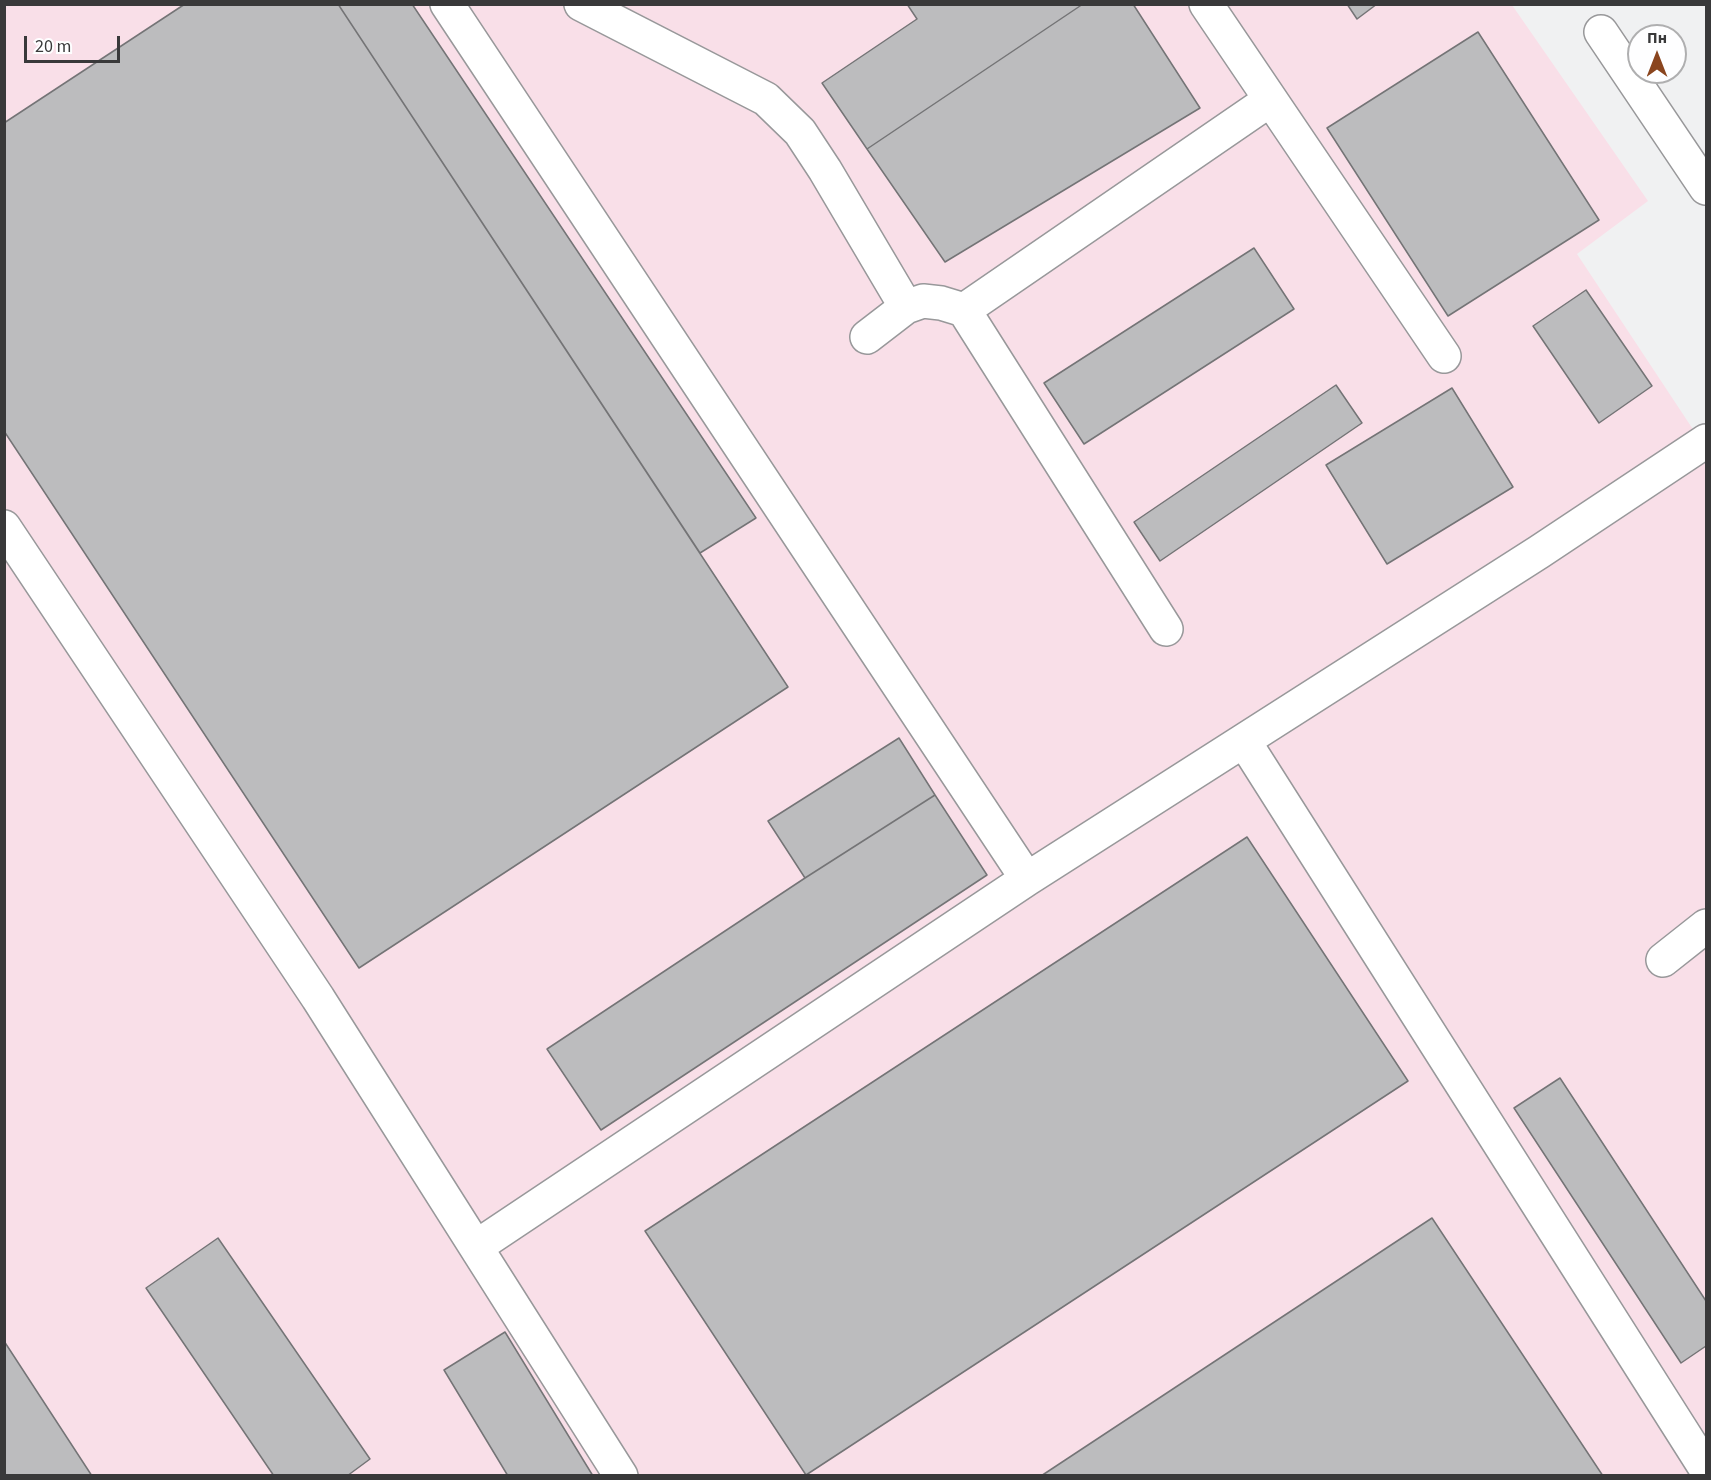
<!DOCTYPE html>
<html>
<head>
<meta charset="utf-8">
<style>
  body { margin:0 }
  #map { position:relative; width:1711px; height:1480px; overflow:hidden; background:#f0f1f2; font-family:"Source Sans 3",sans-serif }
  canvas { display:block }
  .frame { position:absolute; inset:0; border:6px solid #39393a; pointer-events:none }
  .north { position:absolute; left:1627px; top:24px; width:60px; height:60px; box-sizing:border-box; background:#fefeff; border:2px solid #afafb0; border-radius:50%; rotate:0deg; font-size:16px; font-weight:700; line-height:24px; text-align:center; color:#39393a }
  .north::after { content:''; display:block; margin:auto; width:21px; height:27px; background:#8a451e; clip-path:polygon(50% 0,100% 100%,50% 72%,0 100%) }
  .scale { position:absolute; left:24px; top:36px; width:96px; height:27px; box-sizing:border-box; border:3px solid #39393a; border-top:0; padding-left:8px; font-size:18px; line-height:21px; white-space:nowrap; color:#39393a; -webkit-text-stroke:4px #fefeff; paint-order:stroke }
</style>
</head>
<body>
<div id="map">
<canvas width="1711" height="1480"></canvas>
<div class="frame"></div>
<div class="north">Пн</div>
<div class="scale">20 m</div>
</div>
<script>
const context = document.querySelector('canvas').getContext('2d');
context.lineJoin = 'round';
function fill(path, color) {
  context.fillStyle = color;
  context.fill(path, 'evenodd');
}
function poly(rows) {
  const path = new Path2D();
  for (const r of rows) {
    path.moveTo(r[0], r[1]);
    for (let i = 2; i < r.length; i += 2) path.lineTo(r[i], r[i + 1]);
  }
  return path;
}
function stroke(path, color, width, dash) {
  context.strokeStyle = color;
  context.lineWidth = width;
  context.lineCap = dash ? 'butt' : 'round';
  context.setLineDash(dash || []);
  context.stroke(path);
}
fill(poly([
  [5,5,1512,5,1648,201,1577,254,1706,449,1706,1475,5,1476]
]), '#f9dfe8');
const building = poly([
  [185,4,338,4,788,687,359,968,4,431,4,123,185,4],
  [338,4,412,4,756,518,700,553,338,4],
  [907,4,1083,4,867,149,822,83,917,19,907,4],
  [1083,4,1133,4,1200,108,945,262,867,149,1083,4],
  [1347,4,1377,4,1357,19,1347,4],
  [1478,32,1599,220,1448,316,1327,128,1478,32],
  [1254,248,1294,309,1084,444,1044,383,1254,248],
  [1586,290,1652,386,1599,423,1533,326,1586,290],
  [1336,385,1362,423,1160,561,1134,522,1336,385],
  [1452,388,1513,487,1387,564,1326,465,1452,388],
  [899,738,935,795,805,878,768,821,899,738],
  [935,795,987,875,601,1130,547,1049,805,878,935,795],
  [1247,837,1408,1081,806,1475,645,1231,1247,837],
  [1560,1078,1706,1301,1706,1346,1681,1363,1514,1108,1560,1078],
  [1432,1218,1603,1476,1041,1476,1432,1218],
  [218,1238,370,1459,347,1476,274,1476,146,1288,218,1238],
  [505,1332,593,1476,508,1476,444,1370,505,1332],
  [4,1341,92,1476,4,1476,4,1341]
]);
fill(building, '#bcbcbe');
stroke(building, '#747476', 1.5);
const minor = poly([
  [447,4,1027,879],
  [581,4,766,99,800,132,825,170,906,307],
  [1206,4,1444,356],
  [1601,32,1706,188],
  [867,337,906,307,923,301,941,303,964,310],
  [4,527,318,998,621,1476],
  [1166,629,964,310,1270,100],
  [1244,741,1706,1469],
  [1663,960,1706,926],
  [476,1247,1027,879,1539,552,1706,441]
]);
stroke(minor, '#98989a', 36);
stroke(minor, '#fff', 33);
</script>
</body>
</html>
